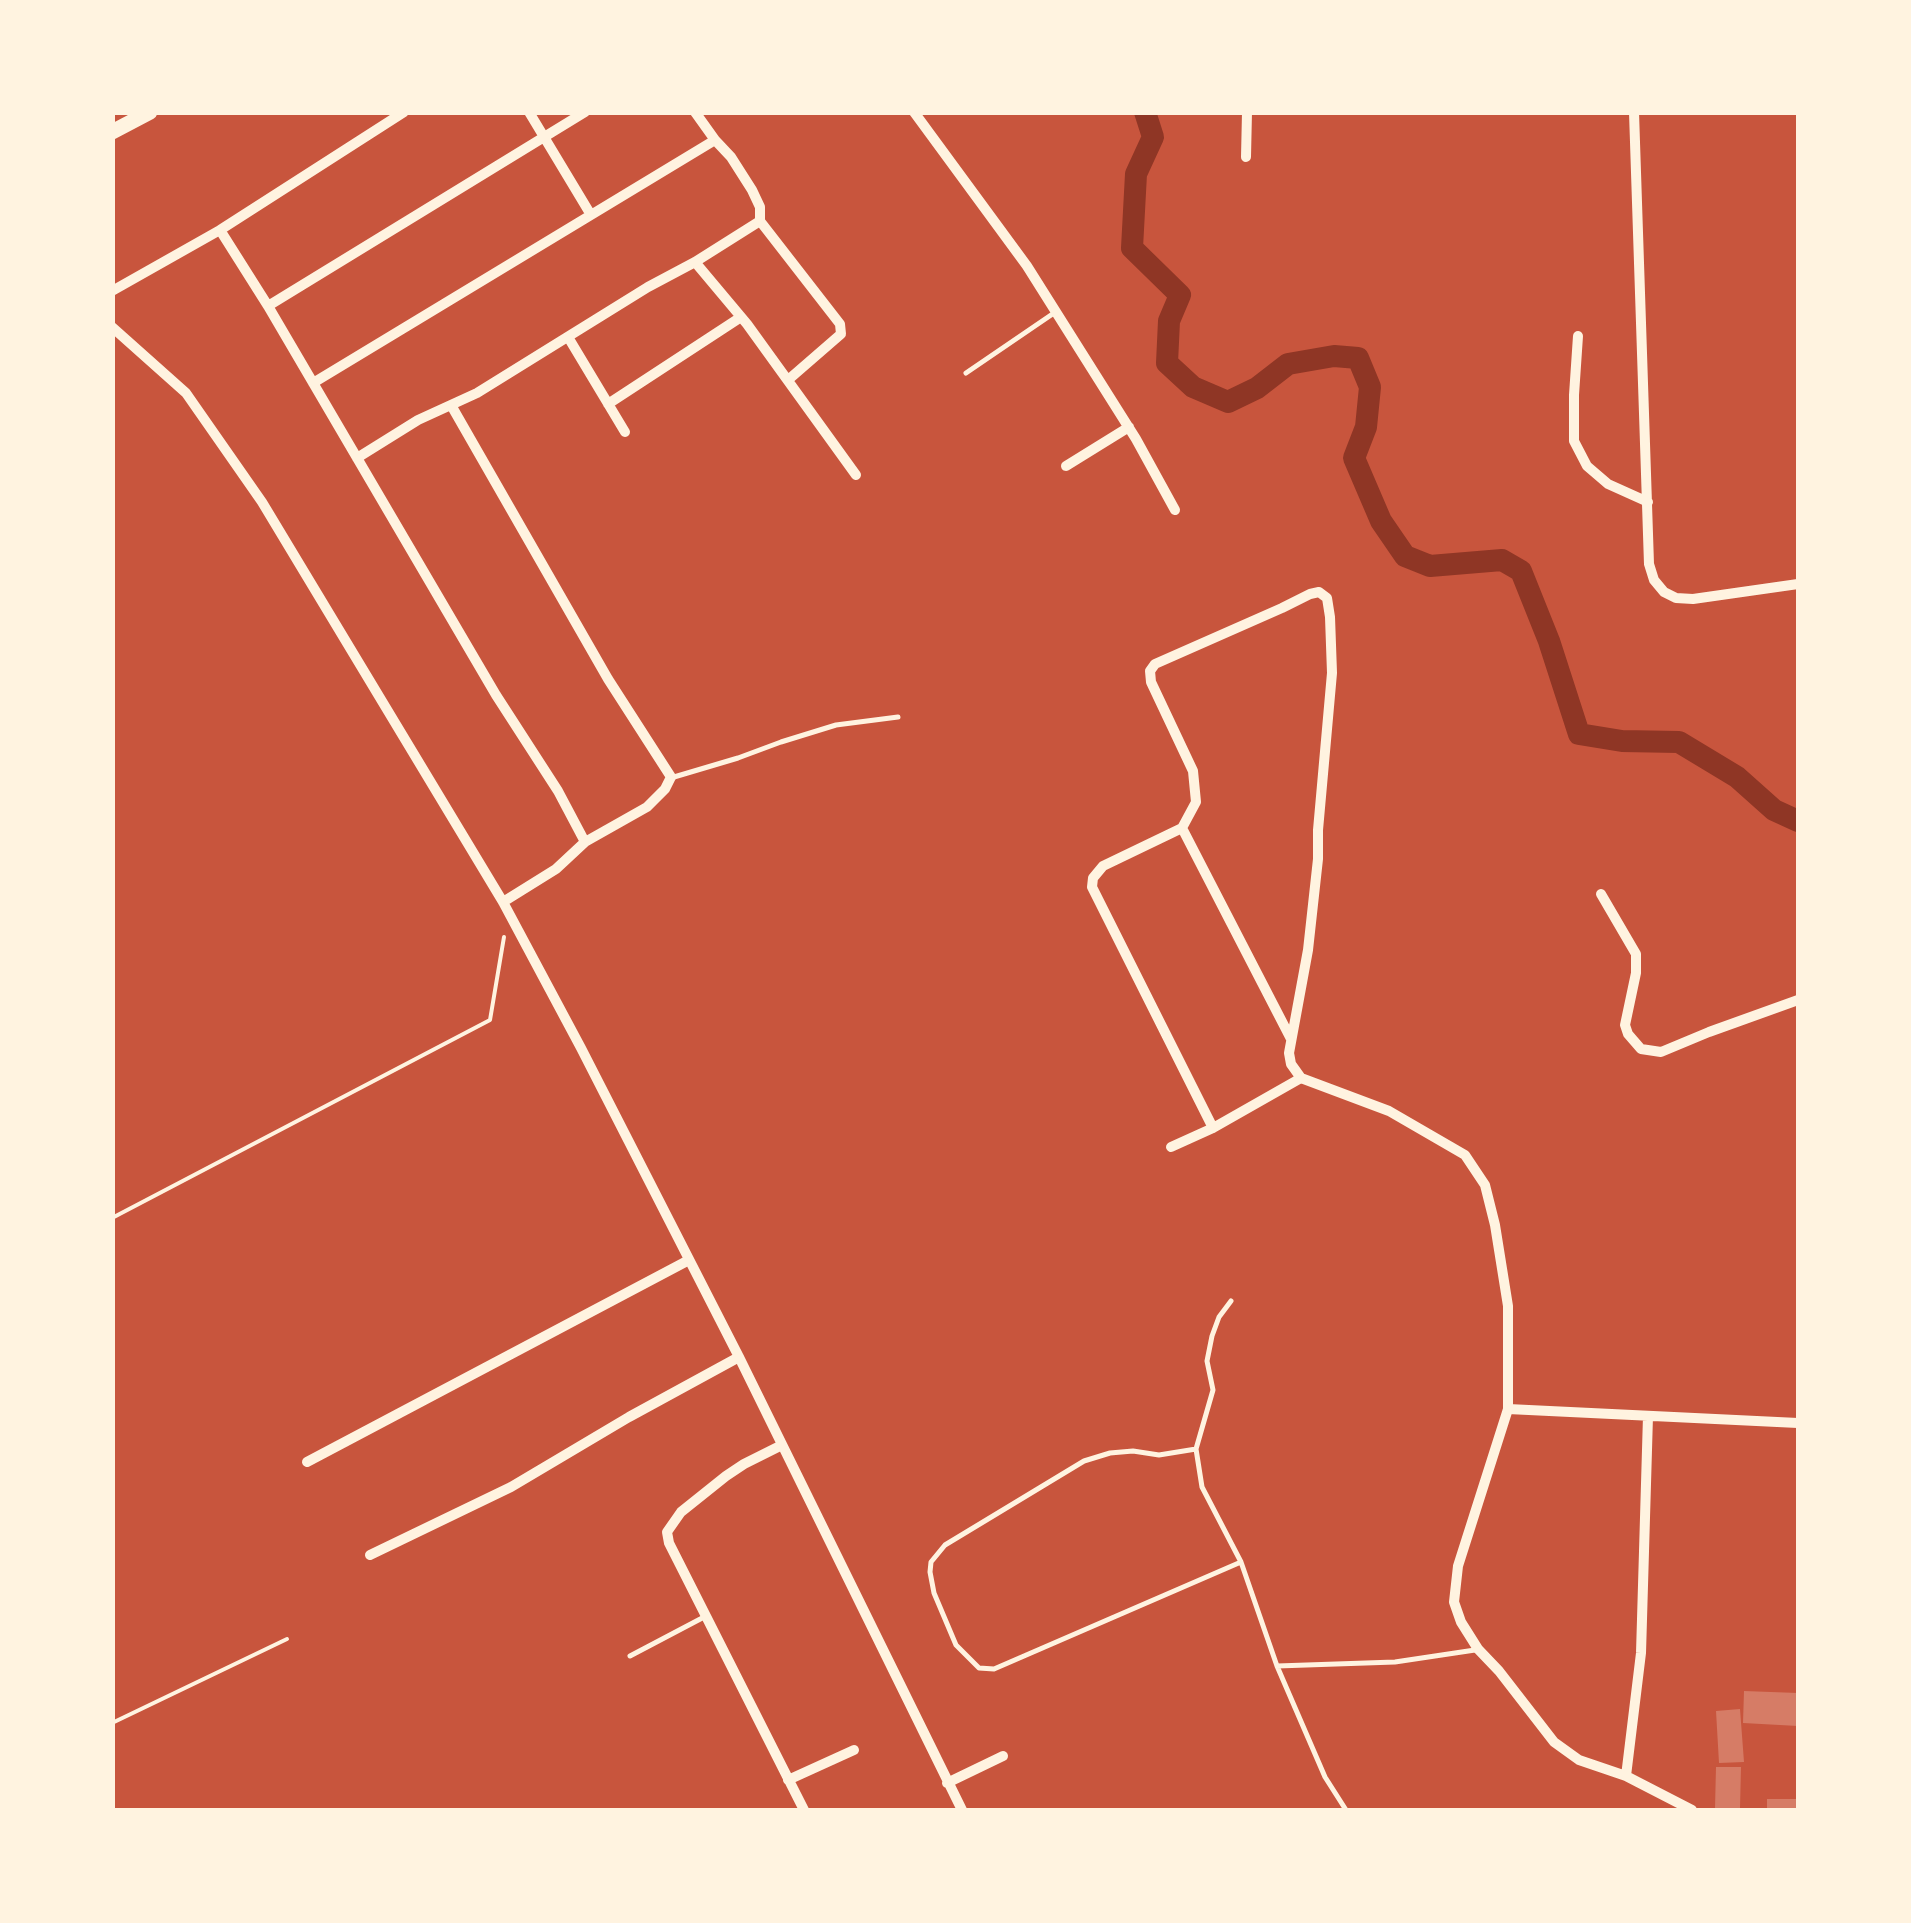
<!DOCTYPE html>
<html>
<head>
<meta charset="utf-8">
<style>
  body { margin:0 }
  #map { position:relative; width:1911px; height:1923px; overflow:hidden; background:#c8553d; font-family:Cabin,sans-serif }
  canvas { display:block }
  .frame { position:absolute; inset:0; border:115px solid #fff3e0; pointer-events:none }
</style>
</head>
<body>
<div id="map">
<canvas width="1911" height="1923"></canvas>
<div class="frame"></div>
</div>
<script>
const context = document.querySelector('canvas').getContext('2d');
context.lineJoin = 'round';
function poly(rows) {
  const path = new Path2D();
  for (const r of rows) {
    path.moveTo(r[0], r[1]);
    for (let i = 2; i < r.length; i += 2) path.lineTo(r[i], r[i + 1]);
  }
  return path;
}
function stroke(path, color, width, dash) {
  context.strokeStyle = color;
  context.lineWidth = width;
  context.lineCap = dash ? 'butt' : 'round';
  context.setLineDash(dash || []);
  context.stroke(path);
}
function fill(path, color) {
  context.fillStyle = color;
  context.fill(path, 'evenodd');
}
stroke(poly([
  [1145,112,1153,137,1136,174,1132,248,1180,295,1169,321,1167,363,1193,387,1228,402,1257,388,1288,364,1334,356,1358,358,1370,387,1366,427,1354,458,1381,521,1405,556,1430,566,1502,560,1521,571,1549,641,1579,734,1622,741,1679,742,1737,777,1774,810,1798,821]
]), '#8f3625', 22);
fill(poly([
  [1744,1691,1798,1693,1798,1726,1743,1723],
  [1740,1709,1744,1762,1719,1763,1716,1711],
  [1716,1767,1741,1767,1740,1808,1715,1808],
  [1767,1799,1798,1799,1798,1810,1767,1810]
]), '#d67c66');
stroke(poly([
  [112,1218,490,1020,504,937],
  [112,1723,287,1639]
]), '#fff3e0', 4);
stroke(poly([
  [966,373,1054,313],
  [674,777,738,758,781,742,836,725,898,717],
  [1231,1301,1219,1317,1212,1336,1207,1361,1213,1390,1196,1449,1202,1487,1241,1562,1277,1666],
  [1196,1449,1159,1455,1133,1451,1110,1453,1084,1461,945,1545,931,1562,930,1572,934,1593,956,1645,979,1668,994,1669,1241,1562],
  [630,1656,706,1616],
  [1346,1810,1325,1777,1277,1666,1395,1662,1475,1650]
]), '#fff3e0', 5);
stroke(poly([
  [529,112,591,215],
  [695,112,715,140,731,157,752,190,760,207,760,221,840,324,841,334,788,380],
  [914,112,1027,266,1136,439,1175,510],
  [1634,112,1649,564,1654,580,1664,592,1676,598,1693,599,1798,584],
  [1246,157,1247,112],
  [220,230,268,306,496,695,558,791,585,842],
  [695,262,747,324,856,475],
  [112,291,220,230,404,112],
  [268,306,585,112],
  [112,327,186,393,262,502,503,902,581,1048,739,1357,962,1810],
  [1578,336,1574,395,1574,441,1587,466,1608,484,1648,502],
  [568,337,625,432],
  [313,383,715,140],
  [608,404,741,317],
  [451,405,608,679,671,777,665,789,647,807,585,842,556,869,503,902],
  [357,458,418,420,477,393,648,287,695,262,760,221],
  [1066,466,1129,427],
  [1182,828,1291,1039],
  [1601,894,1636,954,1636,973,1625,1025,1628,1034,1641,1049,1661,1052,1709,1032,1798,1000],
  [1213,1128,1092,887,1093,878,1103,866,1182,828,1196,802,1193,771,1151,682,1150,671,1155,664,1282,608,1310,594,1319,592,1327,598,1330,617,1332,673,1318,830,1318,859,1308,950,1289,1053,1291,1064,1301,1078,1389,1111,1465,1155,1485,1185,1495,1225,1508,1306,1508,1409,1458,1566,1454,1602,1461,1622,1478,1649,1499,1671,1554,1742,1579,1760,1626,1776,1692,1810],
  [1171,1147,1213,1128,1301,1078],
  [1508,1409,1798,1423],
  [782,1445,744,1464,726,1476,681,1512,667,1532,669,1543,804,1810],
  [307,1462,689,1260],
  [370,1555,511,1487,629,1417,739,1357],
  [1626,1776,1641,1653,1648,1416],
  [788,1780,854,1750],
  [947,1783,1003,1756]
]), '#fff3e0', 10);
stroke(poly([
  [112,132,150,112]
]), '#fff3e0', 15);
</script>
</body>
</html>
